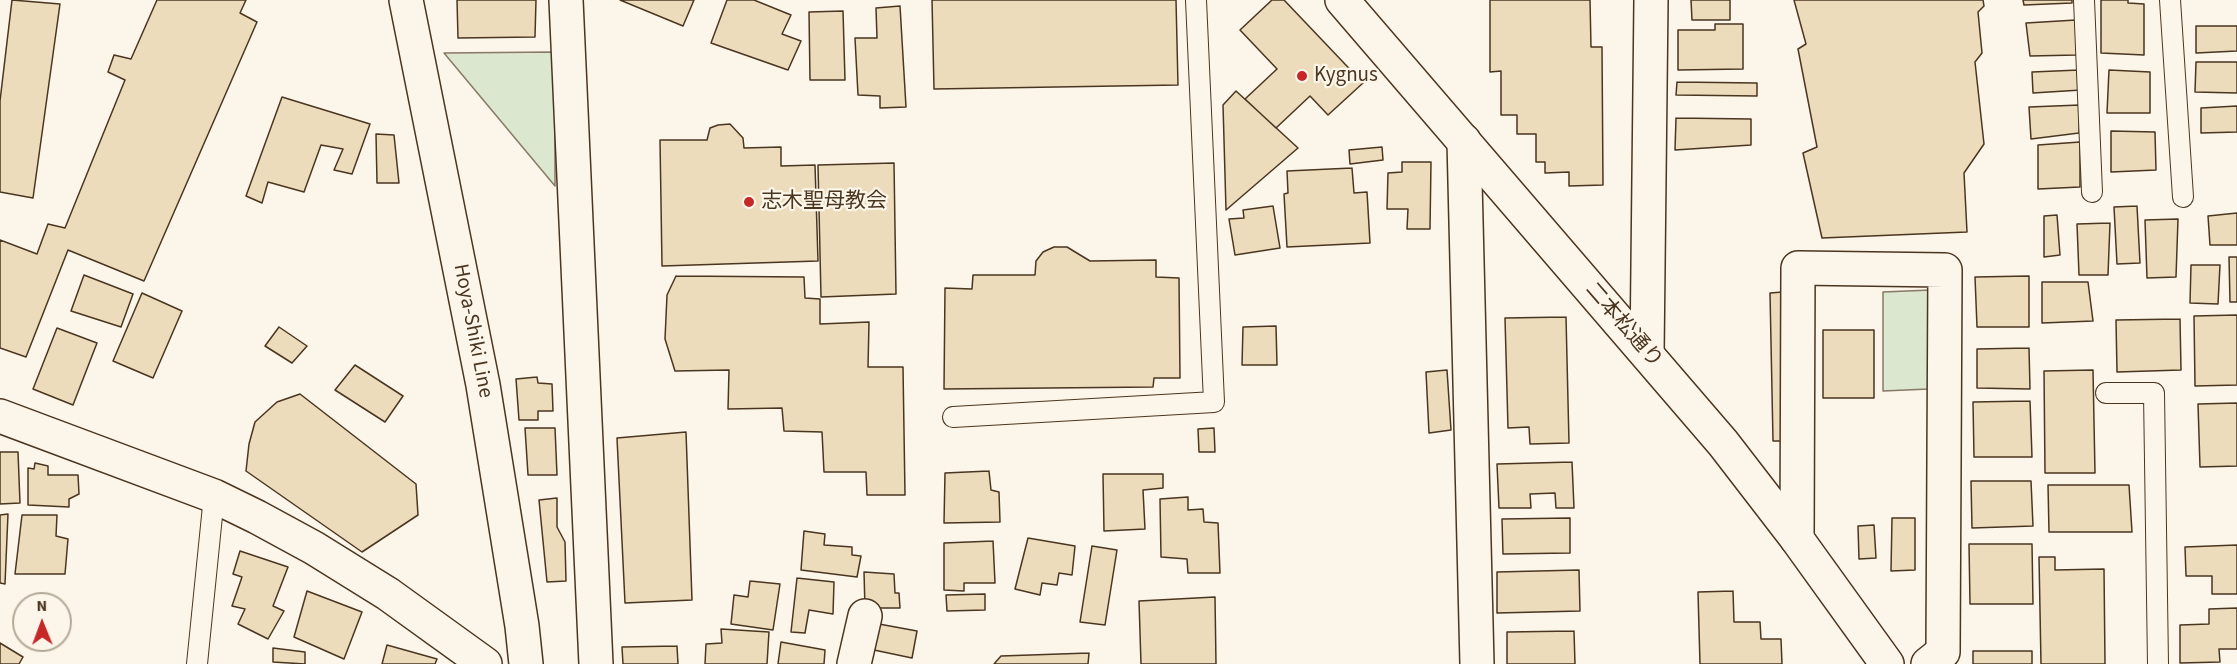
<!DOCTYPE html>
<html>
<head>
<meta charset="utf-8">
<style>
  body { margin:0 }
  #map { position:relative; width:2237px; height:664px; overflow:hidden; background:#fbf6e9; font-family:"Source Sans 3",sans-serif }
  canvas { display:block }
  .north { position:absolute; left:12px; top:592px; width:60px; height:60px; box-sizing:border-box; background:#fbf6e9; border:2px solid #b4a999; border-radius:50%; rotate:359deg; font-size:16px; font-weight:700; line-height:24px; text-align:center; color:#4a3520 }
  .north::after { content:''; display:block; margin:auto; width:21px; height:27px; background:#c62828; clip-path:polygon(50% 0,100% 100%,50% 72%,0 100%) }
</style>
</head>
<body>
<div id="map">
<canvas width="2237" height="664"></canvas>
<div class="north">N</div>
</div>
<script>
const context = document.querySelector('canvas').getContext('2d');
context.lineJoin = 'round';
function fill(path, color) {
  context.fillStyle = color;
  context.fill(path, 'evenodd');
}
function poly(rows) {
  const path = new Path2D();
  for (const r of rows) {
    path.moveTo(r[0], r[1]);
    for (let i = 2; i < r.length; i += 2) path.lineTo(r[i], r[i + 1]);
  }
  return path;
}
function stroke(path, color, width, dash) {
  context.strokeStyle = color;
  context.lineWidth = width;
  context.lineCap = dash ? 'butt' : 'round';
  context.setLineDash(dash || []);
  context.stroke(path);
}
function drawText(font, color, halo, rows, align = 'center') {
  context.font = font + ' "Source Sans 3","Noto Sans JP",sans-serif';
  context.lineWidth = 4.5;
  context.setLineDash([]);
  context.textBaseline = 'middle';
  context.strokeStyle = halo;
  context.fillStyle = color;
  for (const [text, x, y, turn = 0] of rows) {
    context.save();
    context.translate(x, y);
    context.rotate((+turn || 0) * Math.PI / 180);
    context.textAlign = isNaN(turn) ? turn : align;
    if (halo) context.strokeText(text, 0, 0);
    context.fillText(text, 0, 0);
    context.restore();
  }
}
const green = poly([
  [555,52,555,186,444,53,555,52],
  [1931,290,1929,389,1883,391,1883,292,1931,290]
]);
fill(green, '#dce7d0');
stroke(green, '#887966', 1.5);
const building = poly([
  [12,0,60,4,33,198,0,192,0,101,12,0],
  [157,0,246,0,240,13,257,22,144,281,68,250,26,357,0,348,0,240,37,254,48,224,65,228,125,80,108,72,114,55,131,59,157,0],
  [457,0,536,0,535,37,458,38,457,0],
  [620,0,694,0,683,26,620,0],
  [727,0,754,0,791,15,782,34,801,41,788,70,711,43,727,0],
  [932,0,1176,0,1178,85,934,89,932,0],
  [1272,0,1284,0,1363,83,1328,115,1310,96,1276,128,1245,99,1277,69,1240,30,1272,0],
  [1490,0,1590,0,1591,47,1602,47,1603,185,1569,186,1569,172,1545,173,1545,162,1536,162,1536,134,1517,134,1517,115,1501,115,1501,71,1490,72,1490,0],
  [1691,0,1730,0,1730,20,1692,20,1691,0],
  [1794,0,1983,0,1984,6,1978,12,1982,53,1975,62,1984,144,1964,173,1967,232,1822,238,1803,153,1817,147,1798,49,1806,44,1794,0],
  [2023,0,2072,0,2072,3,2024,5,2023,0],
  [2101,0,2128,0,2128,3,2144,4,2144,55,2101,53,2101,0],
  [900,6,906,107,880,108,880,96,858,95,855,38,877,38,876,8,900,6],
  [843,11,845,80,810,80,809,12,843,11],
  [2076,20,2077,55,2030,56,2026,23,2076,20],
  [1715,24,1743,24,1743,69,1678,70,1678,30,1715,30,1715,24],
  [2196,26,2237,26,2237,51,2196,53,2196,26],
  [2196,62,2237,62,2237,93,2195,92,2196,62],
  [2079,70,2081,90,2033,93,2032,72,2079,70],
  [2109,70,2150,72,2150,113,2107,113,2109,70],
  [1677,82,1757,83,1757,96,1676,95,1677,82],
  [1236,91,1298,148,1226,210,1223,105,1236,91],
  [282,97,370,124,352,174,334,170,343,149,321,145,304,192,268,182,262,203,246,196,282,97],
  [2080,105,2079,133,2031,139,2029,107,2080,105],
  [2237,106,2237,132,2201,133,2201,108,2237,106],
  [1676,118,1751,119,1751,145,1675,150,1676,118],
  [730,124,743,138,744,148,781,147,781,166,815,165,818,261,662,266,660,140,707,140,710,128,718,125,730,124],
  [2111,131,2155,132,2156,170,2111,172,2111,131],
  [376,134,394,135,399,183,377,183,376,134],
  [2080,142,2080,187,2038,189,2038,145,2080,142],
  [1382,147,1383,160,1350,164,1349,150,1382,147],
  [1402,162,1431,162,1430,229,1407,229,1408,209,1387,209,1388,173,1402,172,1402,162],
  [894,163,896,294,821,297,818,165,894,163],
  [1352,168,1354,193,1367,192,1370,243,1287,247,1284,194,1288,193,1287,171,1352,168],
  [1273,206,1280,248,1235,255,1229,219,1244,218,1243,210,1273,206],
  [2137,206,2140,263,2117,264,2114,207,2137,206],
  [2237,213,2237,245,2210,245,2208,216,2237,213],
  [2057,215,2060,255,2044,257,2044,216,2057,215],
  [2178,219,2176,277,2147,278,2145,220,2178,219],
  [2110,223,2108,275,2079,275,2077,224,2110,223],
  [1054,247,1067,247,1090,261,1156,260,1156,277,1179,278,1180,378,1154,378,1153,387,944,389,945,288,972,289,973,275,1035,275,1036,261,1043,252,1054,247],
  [2229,257,2237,257,2237,302,2230,302,2229,257],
  [2191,265,2220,265,2218,304,2190,303,2191,265],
  [84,275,133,294,121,327,71,311,84,275],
  [676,276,804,277,805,298,820,299,820,324,869,322,868,367,903,367,905,495,867,495,866,472,824,472,822,432,784,431,782,408,728,409,729,370,675,371,665,339,667,295,676,276],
  [2029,276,2029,327,1977,327,1975,277,2029,276],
  [2042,282,2088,282,2093,321,2042,323,2042,282],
  [1783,292,1785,441,1773,441,1770,293,1783,292],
  [142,293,182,311,153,378,113,361,142,293],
  [2237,315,2237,385,2195,386,2194,316,2237,315],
  [1566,317,1569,443,1530,444,1529,427,1508,428,1505,318,1566,317],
  [2180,319,2181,370,2117,372,2116,320,2180,319],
  [1276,326,1277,365,1242,365,1243,327,1276,326],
  [279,327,307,346,292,363,265,346,279,327],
  [57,328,97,343,73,405,33,389,57,328],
  [1823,330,1874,330,1874,398,1823,398,1823,330],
  [2029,348,2030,389,1977,388,1977,349,2029,348],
  [355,365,403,396,385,422,335,390,355,365],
  [1447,370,1451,430,1429,433,1426,372,1447,370],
  [2093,370,2095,473,2045,473,2044,371,2093,370],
  [537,377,538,383,552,384,553,411,538,411,538,420,519,420,516,379,537,377],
  [300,394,416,484,418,515,362,552,246,471,249,444,255,422,277,402,300,394],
  [2030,401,2032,457,1974,457,1973,402,2030,401],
  [2237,403,2237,466,2200,467,2198,404,2237,403],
  [525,428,555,428,557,475,528,475,525,428],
  [1214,428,1215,452,1199,452,1198,429,1214,428],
  [686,432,692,600,625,603,617,438,686,432],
  [0,452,18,452,20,503,0,504,0,452],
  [1572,462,1574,508,1556,508,1555,493,1530,494,1531,508,1499,508,1497,464,1572,462],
  [35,463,48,466,48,475,78,475,79,494,69,499,69,507,28,505,28,468,34,469,35,463],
  [989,471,991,490,999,492,1000,522,944,523,945,473,989,471],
  [1103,474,1163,474,1163,488,1143,490,1145,529,1104,531,1103,474],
  [1971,481,2031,481,2033,526,1972,528,1971,481],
  [2048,485,2129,485,2132,532,2049,532,2048,485],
  [1188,497,1188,510,1203,509,1204,522,1218,523,1220,573,1188,573,1187,559,1161,557,1160,499,1188,497],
  [557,498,557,527,565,542,566,581,547,582,539,500,557,498],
  [8,514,5,584,0,583,0,515,8,514],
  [22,515,57,515,56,536,68,539,65,574,15,574,22,515],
  [1570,518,1570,553,1503,554,1502,519,1570,518],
  [1892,518,1915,518,1915,570,1891,571,1892,518],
  [1874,525,1876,558,1859,559,1858,526,1874,525],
  [804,531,825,534,824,545,852,547,852,555,861,556,857,577,801,570,804,531],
  [1028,538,1075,546,1072,575,1059,573,1057,585,1042,583,1040,595,1015,589,1028,538],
  [993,541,995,583,964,583,964,591,944,590,944,543,993,541],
  [1969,544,2032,544,2033,604,1970,604,1969,544],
  [2237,545,2237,594,2212,594,2212,576,2186,576,2185,547,2237,545],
  [1092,546,1117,550,1105,625,1080,622,1092,546],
  [240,551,288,567,273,606,284,611,268,639,238,624,245,609,232,606,242,577,233,574,240,551],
  [2039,557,2055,557,2055,570,2104,569,2105,664,2041,664,2039,557],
  [1579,570,1580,611,1497,613,1497,572,1579,570],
  [864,572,894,574,895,593,899,593,900,608,865,608,864,572],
  [797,578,834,582,833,614,809,610,805,633,791,632,797,578],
  [750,581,780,584,773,630,731,624,734,595,748,597,750,581],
  [307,591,362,612,344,659,294,637,307,591],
  [1733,591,1734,622,1760,622,1761,639,1781,639,1782,664,1700,664,1698,592,1733,591],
  [985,594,985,610,947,611,946,595,985,594],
  [1215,597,1216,664,1141,664,1139,601,1215,597],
  [2237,608,2237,649,2219,649,2220,662,2180,663,2180,625,2209,624,2209,609,2237,608],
  [879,624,917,631,912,658,874,650,879,624],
  [721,629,769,632,767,664,705,664,706,644,722,643,721,629],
  [1574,631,1575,664,1507,664,1507,632,1574,631],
  [781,642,825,650,824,664,778,664,781,642],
  [0,643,23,657,19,664,0,664,0,643],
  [387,645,437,659,435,664,382,664,387,645],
  [677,646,678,664,623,664,622,647,677,646],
  [273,648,305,652,305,664,273,662,273,648],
  [1973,651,2032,651,2032,664,1973,664,1973,651],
  [1089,653,1088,664,994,664,1001,656,1089,653]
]);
fill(building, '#ecdcbc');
stroke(building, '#4a3520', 1.5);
const service = poly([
  [2084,0,2092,192],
  [2170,0,2183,197],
  [2106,393,2154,393,2158,664],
  [953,417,1214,402,1196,0],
  [197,664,214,496]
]);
const minor = poly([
  [566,0,596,664],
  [1464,141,1477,664],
  [1647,354,1651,0],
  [0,416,214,496,257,517,314,548,388,594,485,664],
  [1797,539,1798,268,1945,270,1943,652,1928,664],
  [854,664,865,616]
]);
const tertiary = poly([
  [1342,0,1723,443,1797,539,1887,664]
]);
const primary = poly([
  [406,0,483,385,522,626,526,664]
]);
stroke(service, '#4a3520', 22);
stroke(minor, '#4a3520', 36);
stroke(tertiary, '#4a3520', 36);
stroke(primary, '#4a3520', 36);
stroke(service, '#fbf6e9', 20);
stroke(minor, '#fbf6e9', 33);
stroke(tertiary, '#fbf6e9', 33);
stroke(primary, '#fbf6e9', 33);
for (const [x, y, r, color] of [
  [1302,76,6,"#c62828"],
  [749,202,6,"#c62828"]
]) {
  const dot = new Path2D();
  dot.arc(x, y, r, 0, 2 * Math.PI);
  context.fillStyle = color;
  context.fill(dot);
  stroke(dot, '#fbf6e9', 2);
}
drawText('21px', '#4a3520', '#fbf6e9', [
  ["Kygnus",1314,76],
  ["志木聖母教会",761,202]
], 'left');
drawText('21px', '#4a3520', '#fbf6e9', [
  ["二本松通り",1623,326,49],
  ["Hoya-Shiki Line",472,331,79]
]);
</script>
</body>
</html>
